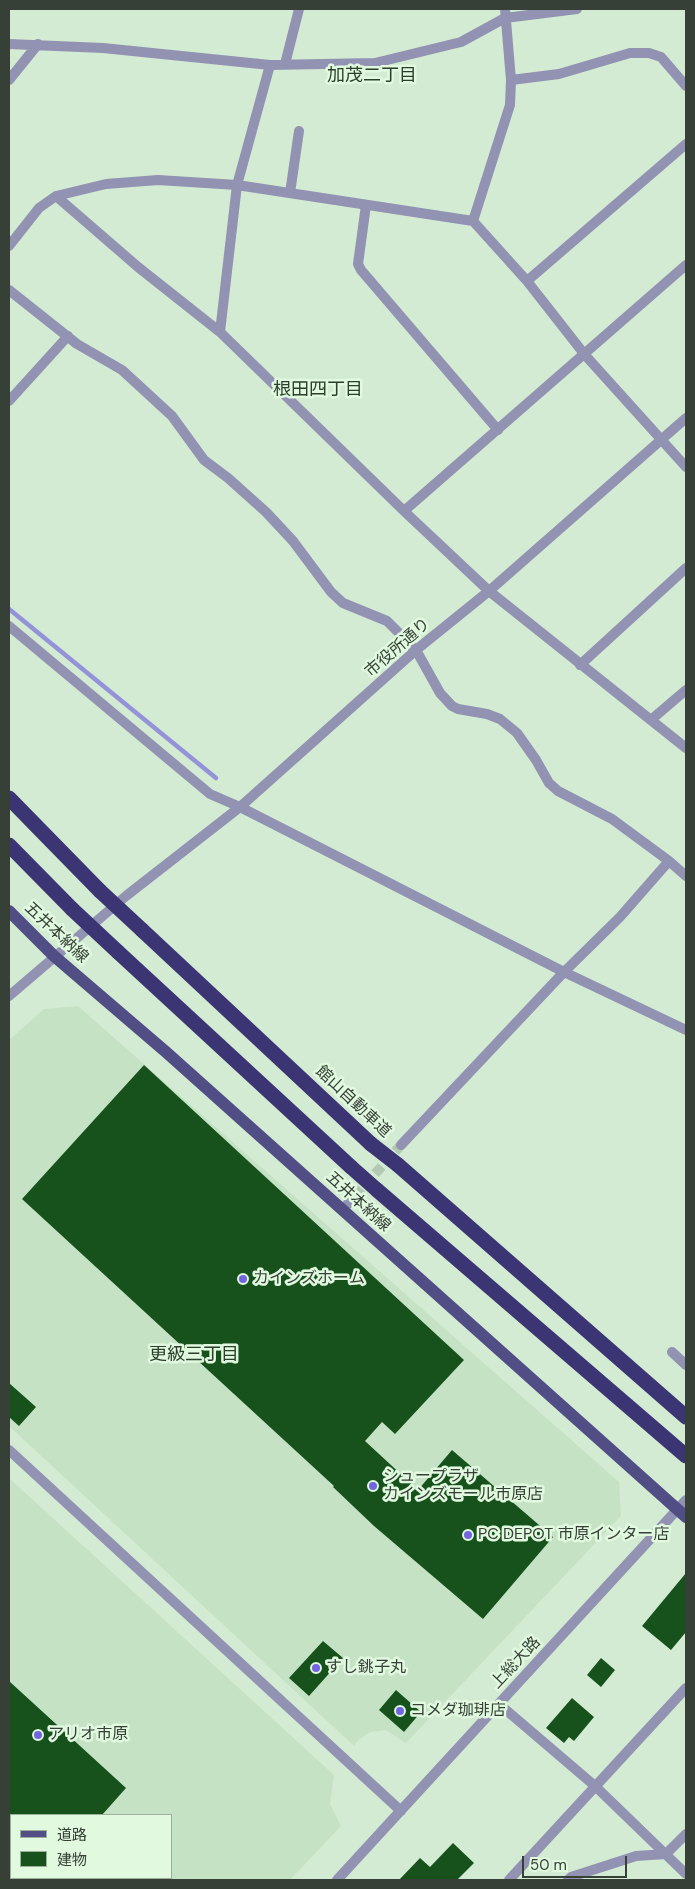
<!DOCTYPE html>
<html>
<head>
<meta charset="utf-8">
<style>
  body { margin:0 }
  #map { position:relative; width:695px; height:1889px; overflow:hidden; background:#d3ebd2; font-family:"DM Sans","Noto Sans JP",sans-serif }
  canvas { display:block }
  .frame { position:absolute; inset:0; border:10px solid #364036; pointer-events:none }
  .legend { position:absolute; left:10px; top:1814px; width:162px; height:65px; box-sizing:border-box; background:#e0f9df; border:1px solid #9caf9b; margin:0; padding:6px 9px; list-style:none; font-size:15px; color:#364036 }
  .legend li { display:flex; align-items:center; gap:10px; height:25px }
  .legend b { width:25px; border:1px solid #9caf9b }
  .scale { position:absolute; left:522px; top:1856px; width:105px; height:22px; box-sizing:border-box; border:2px solid #364036; border-top:0; padding-left:6px; font-size:15px; line-height:18px; white-space:nowrap; color:#364036; -webkit-text-stroke:4px #e0f9df; paint-order:stroke }
</style>
</head>
<body>
<div id="map">
<canvas width="695" height="1889"></canvas>
<div class="frame"></div>
<ul class="legend">
<li><b style="height:6px;background:#514e85"></b>道路</li>
<li><b style="height:14px;background:#17521c"></b>建物</li>
</ul>
<div class="scale">50 m</div>
</div>
<script>
const context = document.querySelector('canvas').getContext('2d');
context.lineJoin = 'round';
function fill(path, color) {
  context.fillStyle = color;
  context.fill(path, 'evenodd');
}
function poly(rows) {
  const path = new Path2D();
  for (const r of rows) {
    path.moveTo(r[0], r[1]);
    for (let i = 2; i < r.length; i += 2) path.lineTo(r[i], r[i + 1]);
  }
  return path;
}
function stroke(path, color, width, dash) {
  context.strokeStyle = color;
  context.lineWidth = width;
  context.lineCap = dash ? 'butt' : 'round';
  context.setLineDash(dash || []);
  context.stroke(path);
}
function drawText(font, color, halo, rows, align = 'center') {
  context.font = font + ' "DM Sans","Noto Sans JP",sans-serif';
  context.lineWidth = 5;
  context.setLineDash([]);
  context.textBaseline = 'middle';
  context.strokeStyle = halo;
  context.fillStyle = color;
  for (const [text, x, y, turn = 0] of rows) {
    context.save();
    context.translate(x, y);
    context.rotate((+turn || 0) * Math.PI / 180);
    context.textAlign = isNaN(turn) ? turn : align;
    if (halo) context.strokeText(text, 0, 0);
    context.fillText(text, 0, 0);
    context.restore();
  }
}
fill(poly([
  [78,1006,619,1482,621,1516,406,1743,386,1730,371,1732,359,1739,354,1746,9,1426,9,1040,44,1009],
  [9,1478,334,1775,330,1804,341,1826,290,1880,9,1880],
  [11,1815,171,1815,171,1878,11,1878]
]), '#c5e3c4');
stroke(poly([
  [9,609,216,778]
]), '#9492d9', 4.5);
fill(poly([
  [144,1065,464,1360,395,1434,382,1422,365,1441,418,1490,452,1450,553,1537,483,1619,374,1526,333,1487,334,1486,22,1199],
  [9,1383,36,1407,19,1426,9,1417],
  [686,1573,686,1632,671,1650,642,1626],
  [323,1641,343,1658,309,1696,289,1678],
  [601,1658,615,1670,601,1687,587,1675],
  [9,1681,126,1788,102,1815,9,1815],
  [396,1690,421,1712,404,1732,379,1710],
  [572,1698,594,1717,574,1741,569,1737,564,1743,546,1728],
  [453,1843,474,1863,457,1880,399,1880,420,1858,430,1867]
]), '#17521c');
stroke(poly([
  [355,1196,401,1145]
]), '#b4c9b3', 10, [10, 5]);
stroke(poly([
  [9,44,103,48,270,65,375,63,461,42,505,18,577,9],
  [285,64,299,9],
  [9,80,38,44],
  [511,80,559,74,630,53,649,53,661,57,686,86],
  [290,193,299,131],
  [56,196,138,267,220,332,404,511,489,591,686,748],
  [366,205,358,264,361,270,498,430],
  [473,221,510,105,511,80,505,9],
  [9,246,39,208,56,196,106,184,158,180,237,185,473,221,527,281,585,355,686,467],
  [527,281,686,144],
  [9,290,77,344,122,370,172,416,204,460,228,478,266,512,293,541,331,592,343,603,387,621,416,650,440,693,452,706,458,709,487,714,500,719,517,733,536,760,549,783,558,791,612,819,669,861,686,876],
  [220,332,237,185,270,65],
  [9,401,68,336],
  [404,511,686,265],
  [580,665,686,568],
  [652,719,686,690],
  [401,1145,564,972,620,917,669,861],
  [342,1210,355,1196],
  [672,1352,686,1365],
  [499,1704,595,1786,686,1874],
  [509,1880,686,1688],
  [568,1880,571,1877,636,1856,666,1854,686,1834]
]), '#9292b2', 10);
stroke(poly([
  [9,626,210,794,240,807,564,972,686,1030],
  [9,996,126,896,240,807,416,650,489,591,686,418],
  [9,1450,401,1811],
  [337,1880,686,1500]
]), '#9292b2', 10);
stroke(poly([
  [9,911,54,956,166,1052,686,1517]
]), '#514e85', 12);
stroke(poly([
  [9,798,100,891],
  [9,845,72,909],
  [142,930,371,1144],
  [118,952,351,1167],
  [398,1165,686,1417],
  [377,1190,686,1456]
]), '#3b3574', 15);
stroke(poly([
  [100,891,142,930],
  [72,909,118,952],
  [371,1144,398,1165],
  [351,1167,377,1190]
]), '#3b3574', 15);
for (const [x, y, r, color] of [
  [243,1279,5,"#7364df"],
  [373,1486,5,"#7364df"],
  [468,1535,5,"#7364df"],
  [316,1668,5,"#7364df"],
  [400,1711,5,"#7364df"],
  [38,1735,5,"#7364df"]
]) {
  const dot = new Path2D();
  dot.arc(x, y, r, 0, 2 * Math.PI);
  context.fillStyle = color;
  context.fill(dot);
  stroke(dot, '#e0f9df', 2);
}
drawText('16px', '#364036', '#e0f9df', [
  ["市役所通り",398,648,-41],
  ["五井本納線",56,933,43],
  ["館山自動車道",353,1102,43],
  ["五井本納線",358,1202,42],
  ["上総大路",516,1663,-47]
]);
drawText('16px', '#364036', '#e0f9df', [
  ["カインズホーム",253,1279],
  ["シュープラザ",383,1477],
  ["カインズモール市原店",383,1495],
  ["PC DEPOT 市原インター店",478,1535],
  ["すし銚子丸",326,1668],
  ["コメダ珈琲店",410,1711],
  ["アリオ市原",48,1735]
], 'left');
drawText('18px', '#2b3f2b', '#e0f9df', [
  ["加茂二丁目",372,76],
  ["根田四丁目",318,390],
  ["更級三丁目",194,1355]
]);
</script>
</body>
</html>
